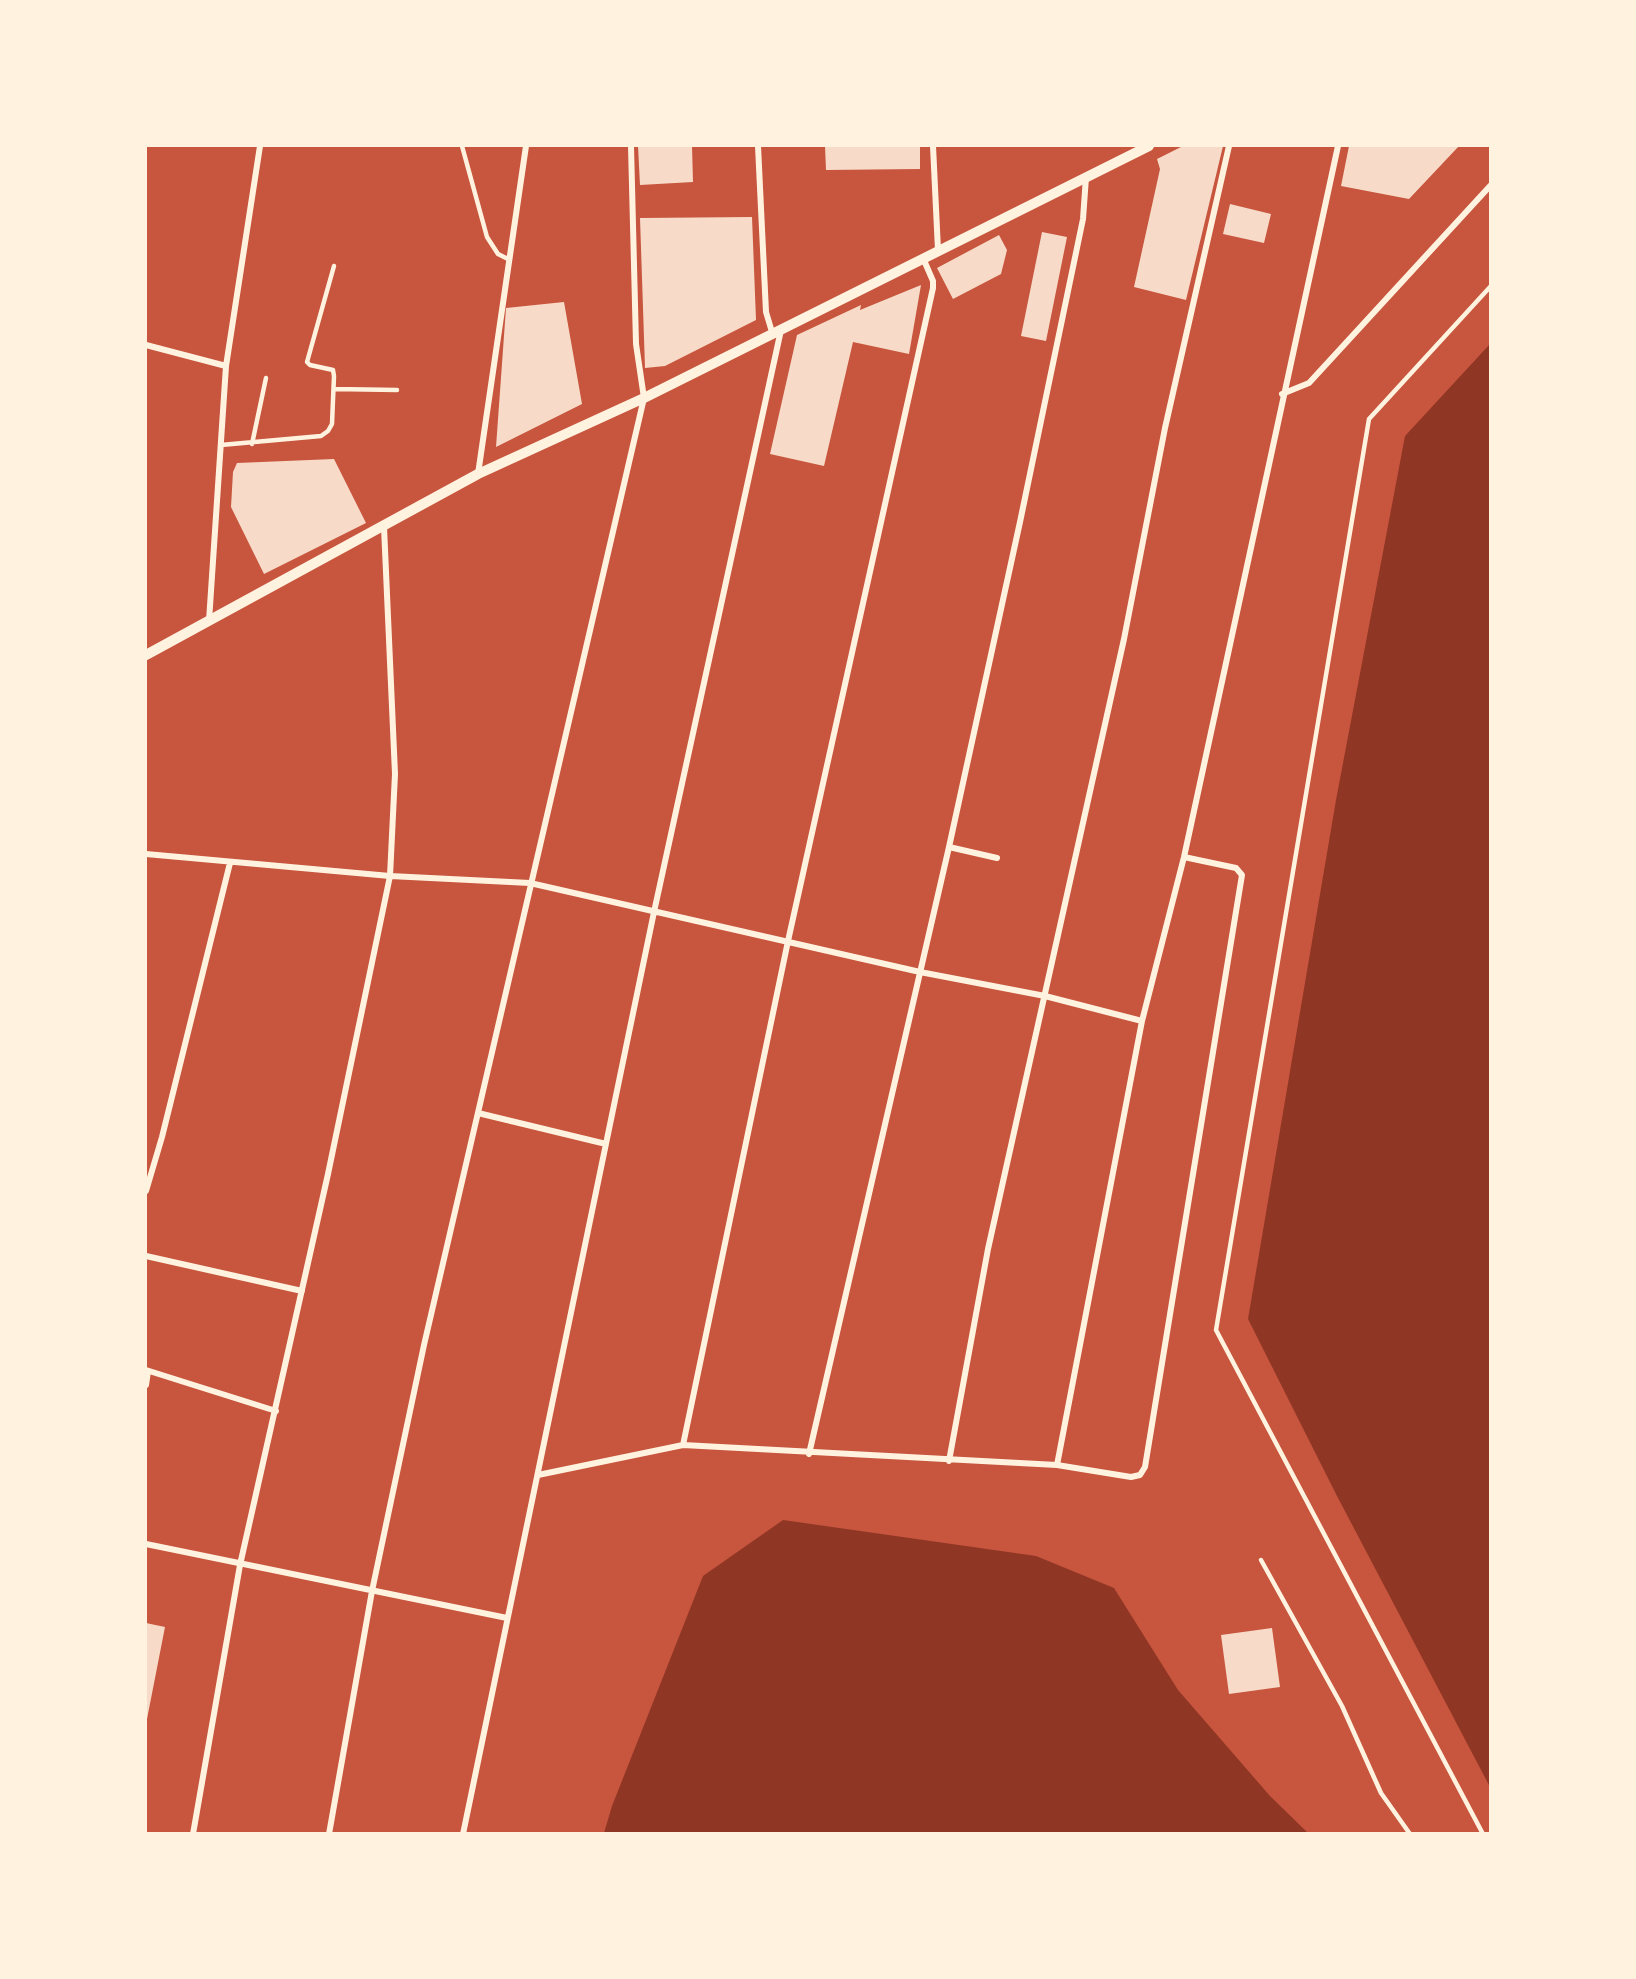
<!DOCTYPE html>
<html>
<head>
<meta charset="utf-8">
<style>
  body { margin:0 }
  #map { position:relative; width:1636px; height:1979px; overflow:hidden; background:#c8553d; font-family:"Sofia Sans Condensed",sans-serif }
  canvas { display:block }
  .frame { position:absolute; inset:0; border:147px solid #fff3e0; pointer-events:none }
</style>
</head>
<body>
<div id="map">
<canvas width="1636" height="1979"></canvas>
<div class="frame"></div>
</div>
<script>
const context = document.querySelector('canvas').getContext('2d');
context.lineJoin = 'round';
function fill(path, color) {
  context.fillStyle = color;
  context.fill(path, 'evenodd');
}
function poly(rows) {
  const path = new Path2D();
  for (const r of rows) {
    path.moveTo(r[0], r[1]);
    for (let i = 2; i < r.length; i += 2) path.lineTo(r[i], r[i + 1]);
  }
  return path;
}
function stroke(path, color, width, dash) {
  context.strokeStyle = color;
  context.lineWidth = width;
  context.lineCap = dash ? 'butt' : 'round';
  context.setLineDash(dash || []);
  context.stroke(path);
}
fill(poly([
  [1490,344,1490,1787,1337,1496,1248,1319,1336,800,1405,436],
  [783,1520,1036,1556,1114,1588,1178,1690,1270,1796,1308,1833,604,1833,612,1806,703,1576]
]), '#8f3625');
fill(poly([
  [638,146,692,146,693,182,640,185],
  [825,146,920,146,920,169,826,170],
  [1183,146,1223,146,1186,300,1134,287,1160,169,1157,159],
  [1349,146,1459,146,1409,199,1341,186],
  [1230,204,1271,214,1264,243,1223,234],
  [752,217,756,320,665,366,645,368,640,218],
  [1042,232,1067,237,1046,341,1021,336],
  [999,235,1007,250,1001,274,953,299,937,268],
  [921,285,909,354,853,342,824,466,770,454,797,335,861,305,860,310],
  [564,302,582,404,496,447,506,308],
  [334,459,366,523,264,574,231,507,233,472,237,463],
  [146,1623,165,1627,147,1719,146,1719],
  [1272,1628,1280,1687,1229,1694,1221,1635]
]), '#f7dbc8');
stroke(poly([
  [462,146,487,237,498,254,508,259],
  [334,389,397,390],
  [252,444,266,378],
  [221,445,321,436,328,431,332,424,334,376,333,370,310,365,307,362,334,266],
  [1261,1560,1342,1706,1381,1793,1410,1834],
  [1483,1834,1216,1330,1369,419,1490,287]
]), '#fff3e0', 4.5);
stroke(poly([
  [758,146,766,312,772,332],
  [933,146,938,250],
  [146,345,226,366],
  [1282,394,1309,383,1490,186],
  [478,474,526,146],
  [209,621,226,366,260,146],
  [949,847,997,858],
  [146,854,390,876,530,883,920,972,1045,996,1142,1021],
  [478,1113,606,1144],
  [146,1191,162,1137,230,863],
  [146,1256,302,1291],
  [146,1370,276,1411],
  [146,1385,148,1371],
  [683,1445,788,941,933,288,933,281,923,258],
  [809,1454,949,847,1020,522,1083,219,1086,177],
  [949,1461,988,1249,1124,639,1165,428,1229,146],
  [1057,1465,1142,1021,1184,857,1338,146],
  [538,1475,683,1445,1057,1465,1131,1477,1140,1475,1145,1467,1242,875,1236,868,1184,857],
  [146,1544,507,1618],
  [193,1834,240,1565,328,1174,390,876,395,774,384,527],
  [329,1834,372,1591,424,1345,644,398,636,344,631,146],
  [463,1834,654,912,781,330]
]), '#fff3e0', 6);
stroke(poly([
  [146,655,478,474,644,398,1149,146]
]), '#fff3e0', 10);
</script>
</body>
</html>
